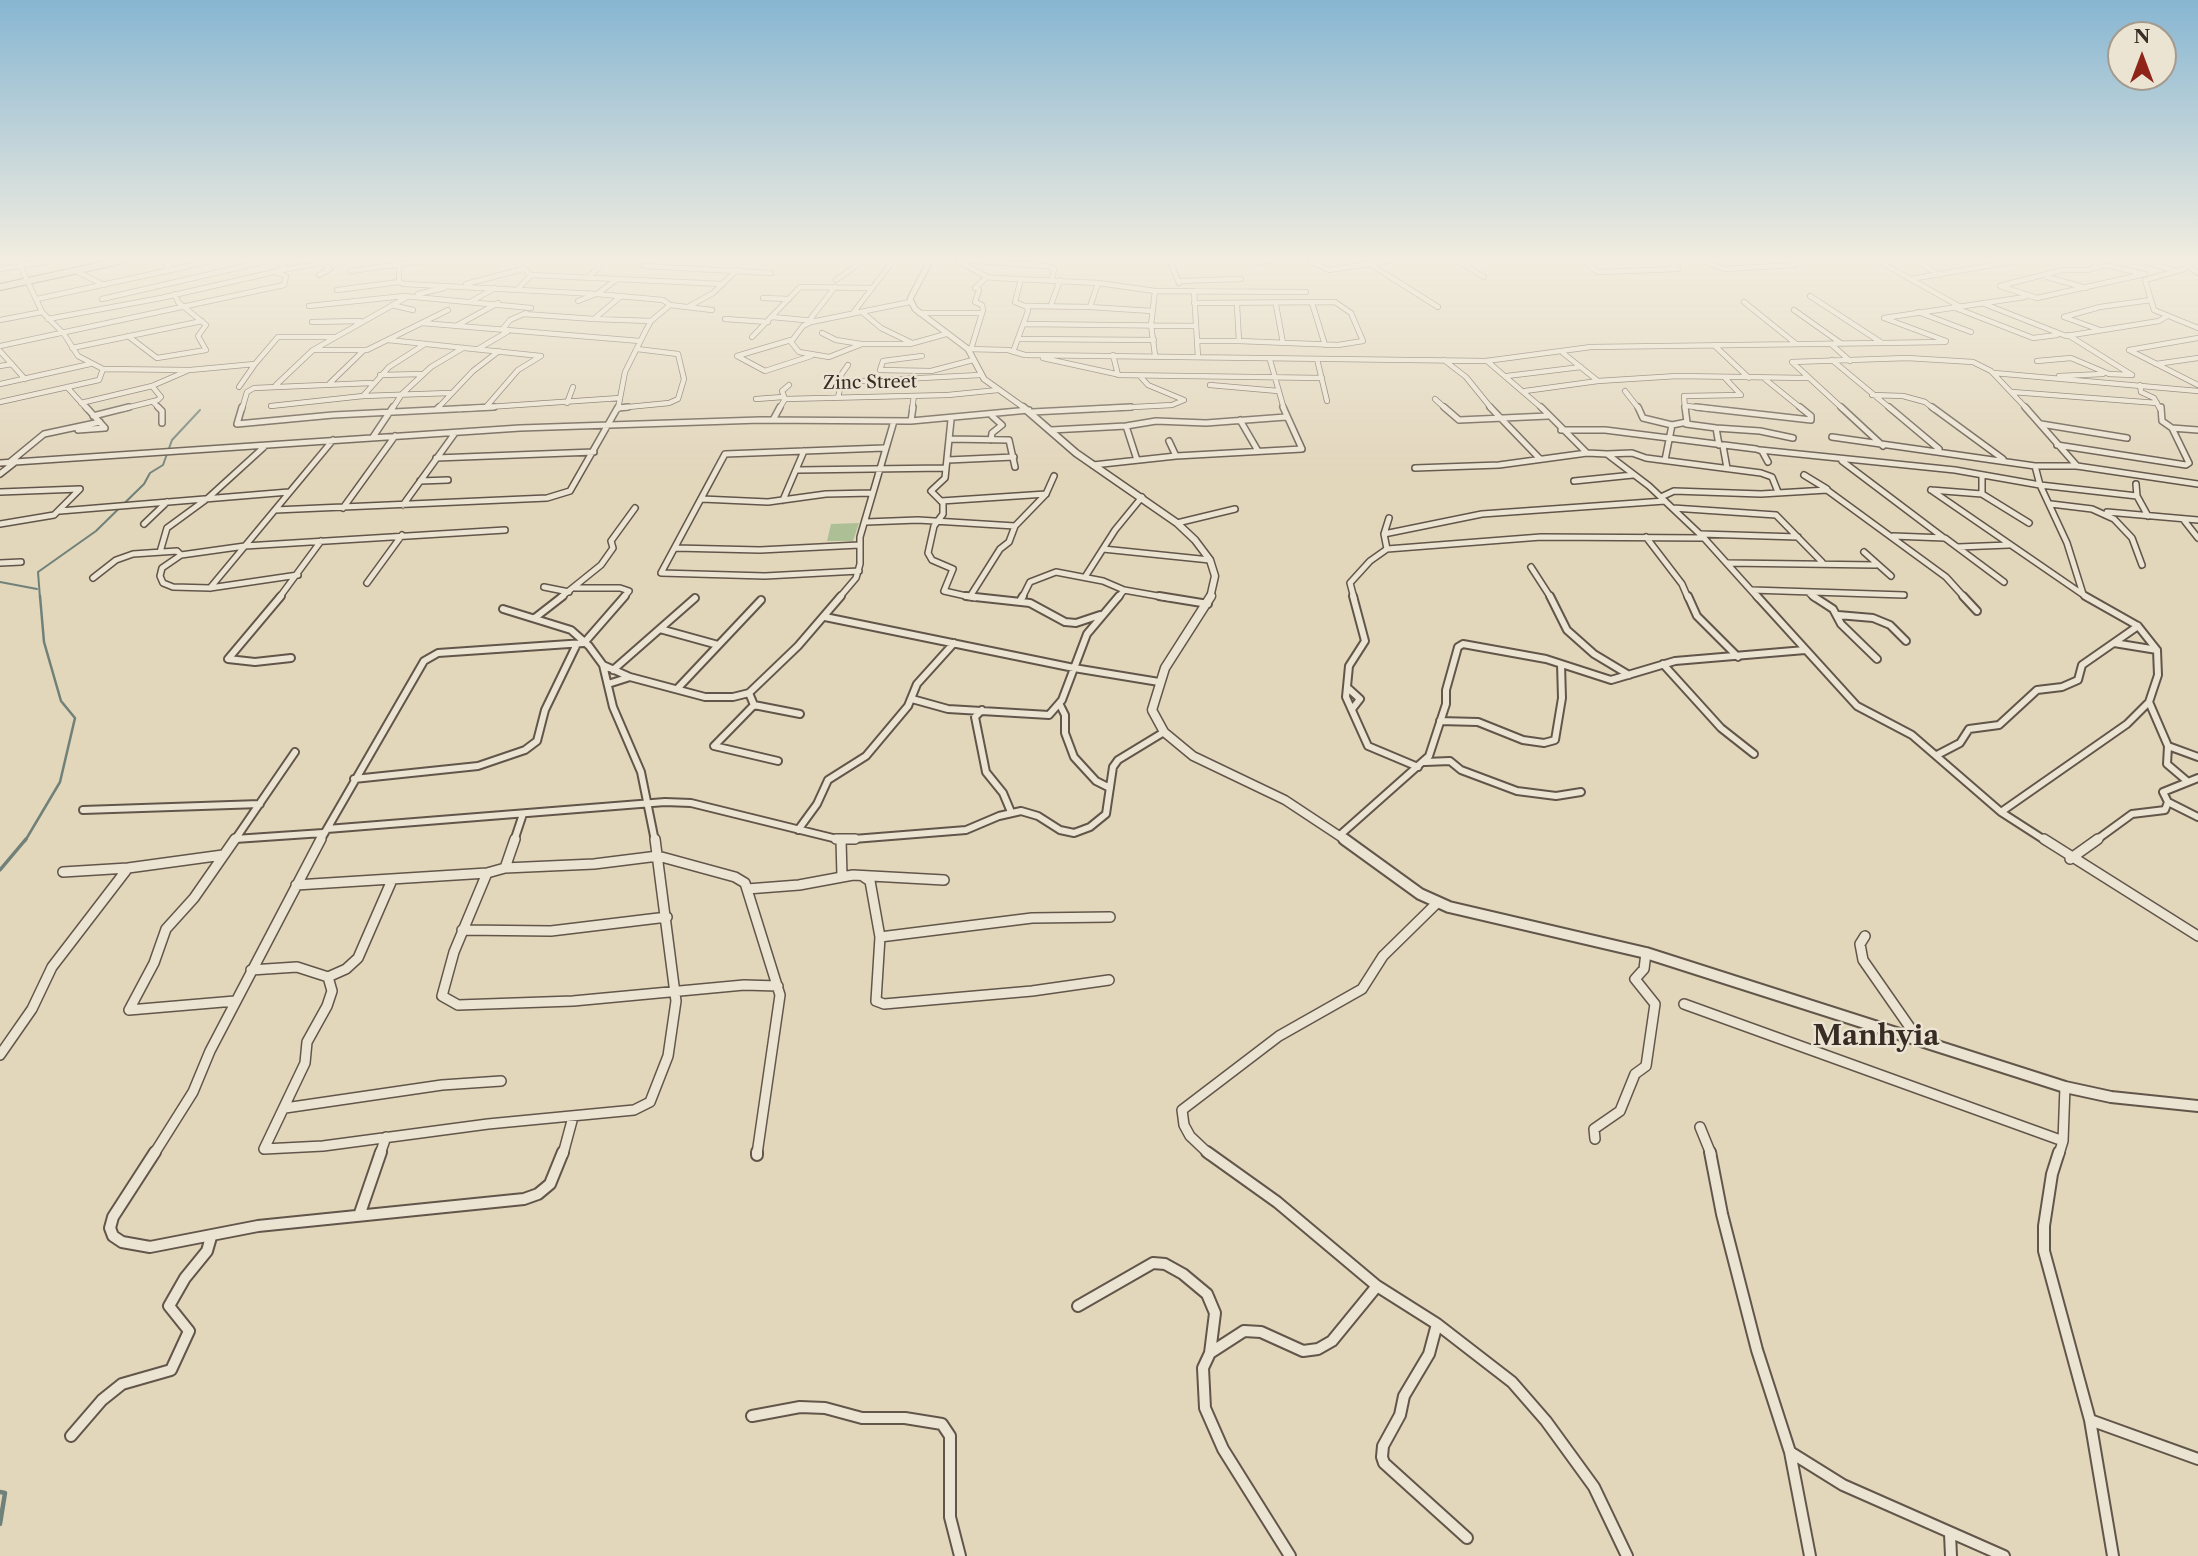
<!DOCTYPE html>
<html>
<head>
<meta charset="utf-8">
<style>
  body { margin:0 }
  #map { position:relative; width:2198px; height:1556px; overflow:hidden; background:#e2d6bb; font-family:"Libre Caslon Text",serif }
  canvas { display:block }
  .north { position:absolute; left:2107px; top:21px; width:70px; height:70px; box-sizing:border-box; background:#ece4d3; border:2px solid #a49a8d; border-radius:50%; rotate:0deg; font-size:19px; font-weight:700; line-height:28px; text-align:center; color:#382c25 }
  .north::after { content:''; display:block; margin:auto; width:24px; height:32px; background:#8f2418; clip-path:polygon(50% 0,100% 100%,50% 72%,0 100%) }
</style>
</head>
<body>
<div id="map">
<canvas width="2198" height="1556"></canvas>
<div class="north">N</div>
</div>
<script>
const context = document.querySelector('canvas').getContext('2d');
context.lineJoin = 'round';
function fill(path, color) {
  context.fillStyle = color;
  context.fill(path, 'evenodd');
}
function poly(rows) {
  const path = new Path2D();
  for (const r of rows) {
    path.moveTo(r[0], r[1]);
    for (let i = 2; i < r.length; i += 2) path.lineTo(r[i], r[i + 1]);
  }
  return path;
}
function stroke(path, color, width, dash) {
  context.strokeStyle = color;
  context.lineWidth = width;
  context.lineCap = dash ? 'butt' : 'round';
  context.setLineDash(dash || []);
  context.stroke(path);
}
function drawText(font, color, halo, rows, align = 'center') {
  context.font = font + ' "Libre Caslon Text",serif';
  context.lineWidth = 5;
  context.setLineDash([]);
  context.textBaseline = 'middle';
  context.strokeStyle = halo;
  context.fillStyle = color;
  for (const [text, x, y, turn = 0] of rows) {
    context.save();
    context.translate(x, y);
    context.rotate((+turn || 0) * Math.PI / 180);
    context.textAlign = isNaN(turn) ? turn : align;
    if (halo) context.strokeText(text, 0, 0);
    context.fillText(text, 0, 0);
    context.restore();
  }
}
fill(poly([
  [859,523,853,541,827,541,831,524]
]), '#adbf95');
stroke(poly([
  [0,582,37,589],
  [40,598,38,572,96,531,144,484,150,473,163,465,172,440,200,410]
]), '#708179', 2);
stroke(poly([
  [25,841,60,782,75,718,61,701,44,642,40,596]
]), '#708179', 2.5);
stroke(poly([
  [0,870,26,839]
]), '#708179', 3.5);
stroke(poly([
  [0,1492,5,1493,0,1524]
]), '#708179', 4.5);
const minorFar4 = poly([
  [18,261,42,312,64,334,78,356,103,369,190,370,255,364,278,337,334,337],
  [161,261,169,266,164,272],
  [516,261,531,275,723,284],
  [958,261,987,277,996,278,1098,283,1155,291,1306,292],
  [975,261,1048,266,1054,269,1052,280],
  [1170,261,1179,283],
  [1309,261,1329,270,1389,261],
  [1458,261,1484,277],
  [1584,261,1598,272,1678,269,1669,261],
  [1703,261,1725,269,1795,265,1791,261],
  [1878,261,1959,306],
  [1916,261,1940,275],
  [2142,261,2173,270],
  [2192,261,2184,269,2145,280,2154,310,2198,328],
  [1252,263,1270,261],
  [2101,264,2144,274],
  [2105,265,2087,270,2062,270,2000,286,2037,298,2145,274],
  [399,266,399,282,404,284,597,294],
  [644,266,771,273],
  [1373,266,1438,307],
  [2189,267,2198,273],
  [0,269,51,261],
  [287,269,321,263,330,269,319,275],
  [76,271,104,285],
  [350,271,424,261],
  [589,276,600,267,597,261],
  [2047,277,2086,288],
  [617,279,597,294,663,300,670,305,651,321,646,330,625,372,618,409],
  [1911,279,2016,261],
  [836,280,863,261],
  [1178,281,1241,279],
  [466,284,523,269],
  [975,288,987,277],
  [518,289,531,275],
  [337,290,399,282],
  [1155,291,1151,325,1155,355],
  [1194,291,1198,357],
  [418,294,444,288],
  [620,297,594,319,651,321],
  [763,298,789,299],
  [37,299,212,261],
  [102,299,267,261],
  [472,301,495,288],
  [578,301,596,294],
  [910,302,811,322,803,326,791,342,799,352,829,357,862,344,910,344,946,334],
  [1744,302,1795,343],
  [1194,303,1335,302,1351,313,1363,341,1338,345,1239,341],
  [1312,303,1325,345],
  [1982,303,2066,336,2159,321,2167,316],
  [392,305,413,310],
  [670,305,712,310],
  [1051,305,1060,280],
  [1276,305,1283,343],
  [309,306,404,296,531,308],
  [1025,306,1090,307,1098,283],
  [688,307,713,293,737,270],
  [1090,307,1152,311],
  [1953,307,2033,338,2057,335],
  [1794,310,1842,344],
  [862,312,881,328,912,343],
  [1918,312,1971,332],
  [853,313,893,261],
  [919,313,981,313],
  [524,314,594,319],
  [772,317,815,321],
  [2064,317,2100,307,2151,300],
  [2064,317,2100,330],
  [811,318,835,287],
  [1884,318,2025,297],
  [1884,318,1946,341],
  [48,319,161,298,287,269,276,261],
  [725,319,768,322],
  [0,320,42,312],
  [312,322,360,321],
  [422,323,640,341],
  [1024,324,1194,326],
  [456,326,498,303],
  [502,330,510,320,526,313],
  [822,333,836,340,861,344],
  [2068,335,2132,375],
  [128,336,157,358,206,350,198,336,206,325,178,302,175,294],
  [752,337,800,287,872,288],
  [1020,339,1154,340],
  [388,340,541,356,518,370,486,407],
  [791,340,737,356,765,371,811,356],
  [1197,341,1239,341,1237,305],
  [1882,343,1945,342],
  [1831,344,1850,361],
  [1714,345,1749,378],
  [0,346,284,285,286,276,275,272],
  [72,348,202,321],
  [478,349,507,332],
  [968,349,1008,350,1025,355,1486,361,1591,347,1882,343,1810,296],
  [971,349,983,310,982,305,975,302,979,290],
  [314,350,367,350,448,310],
  [2129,350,2198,385],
  [2129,350,2198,338],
  [0,351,25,379],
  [1013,352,1028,311,1027,307,1015,302,1021,279],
  [1563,353,1598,381,1677,376,1808,378],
  [1113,355,1118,375,1322,378],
  [922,356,883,361,880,370,931,371,973,360],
  [1043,358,1116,374],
  [1317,359,1327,401],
  [1270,360,1284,409],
  [1444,360,1466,377,1492,409],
  [1832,360,1891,409],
  [1487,361,1543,409],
  [2037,361,2071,358,2109,374,2132,375],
  [2156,364,2198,358],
  [0,366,12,364],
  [1994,373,2198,391],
  [380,375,423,374],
  [1507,376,1581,367],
  [2059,376,2103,374],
  [1765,379,1802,409],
  [842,382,841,375,848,365],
  [330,383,363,351],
  [0,384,90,364],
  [276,385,313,350,407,297],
  [1210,385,1278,391],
  [2140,385,2141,392,2154,398,2160,409],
  [67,387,87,409],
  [239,387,255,364],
  [1525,391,1598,381],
  [1625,391,1639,409],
  [2012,392,2157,403],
  [1872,395,1903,396,1925,402,1934,409],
  [363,396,389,367,425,344],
  [838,397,842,382,980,375],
  [756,399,783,397],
  [785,399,948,395,998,390],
  [1435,399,1446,409],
  [0,402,99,380,103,369],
  [153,402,160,409],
  [81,403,152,386,189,370],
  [567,403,573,387],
  [271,406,363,396,450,393],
  [1687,406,1712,409],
  [618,408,669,403,678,399,684,379,678,354,637,349],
  [122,409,158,400,161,397,152,386],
  [242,409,247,392,254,388,371,383],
  [392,409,402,394,431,367,463,348],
  [437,409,473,371,499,351],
  [459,409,620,398],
  [779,409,785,399,782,391,789,385],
  [912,409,914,396],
  [1096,409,1172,405,1184,400,1148,385,1140,376],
  [1685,409,1684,396,1741,395,1725,378],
  [1843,409,1792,362,1907,358,1973,362,1991,371,2027,409]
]);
const minorFar3 = poly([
  [158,407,162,411,162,423],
  [242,407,237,424,333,415,494,407],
  [1444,407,1459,420,1548,416],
  [1490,407,1540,459],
  [1541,407,1587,453],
  [1638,407,1643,418,1672,425],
  [1696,407,1811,420,1811,416,1800,407],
  [1841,407,1883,446],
  [1889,407,1939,449],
  [1932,407,2003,459],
  [2025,407,2077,466],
  [2161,407,2162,421,2172,428],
  [618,408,628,407],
  [437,409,439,407],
  [1032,412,1131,407],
  [93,416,129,407],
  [773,420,780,407],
  [951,420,945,478,931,491,943,503,943,514,934,526,928,553,932,560,953,569,944,591,975,598],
  [1240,420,1258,451],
  [911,421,913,407],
  [1686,424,1716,428,1719,445],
  [2041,424,2127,438],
  [1126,426,1156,421,1206,423,1286,417],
  [1716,428,1760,431,1793,438],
  [78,430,105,428,86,407],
  [1051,430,1126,426,1137,460],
  [1561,430,1605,430,1756,449,1762,451,1768,462],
  [373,437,393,407],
  [1832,437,2035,466,2077,466,2198,484],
  [949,439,1009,440,1015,467],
  [991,440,992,433,1002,425,992,416],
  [2057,445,2186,465,2189,463,2172,428,2198,430],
  [1723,446,1727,468],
  [1760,450,1955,470,2040,485,2035,466],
  [1176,456,1302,449,1283,407],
  [436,458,594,452],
  [948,460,1014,457],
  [1665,460,1672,425,1687,422,1685,407],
  [1842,461,1944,538],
  [10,462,44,434,100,422],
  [0,463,520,428,760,420,911,421,1029,410],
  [1093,465,1176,456,1169,441],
  [1415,468,1499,465,1587,453,1607,454],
  [798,470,945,468],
  [0,474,14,463],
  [1804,475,1827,489],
  [420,481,448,480],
  [1574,481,1633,475],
  [2136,484,2137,496,2148,516],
  [1931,490,2088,598],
  [1931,490,1982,494,1982,475],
  [0,492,80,489,54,515,0,524],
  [1982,494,2029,523],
  [1661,497,1674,491,1761,494,1827,490,1946,577,1965,598],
  [702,499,768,502,826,494,872,493],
  [783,500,804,451],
  [941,501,1046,494],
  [2051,504,2092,509,2114,519,2132,538,2142,565],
  [403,505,455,433],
  [343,508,395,436],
  [1673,508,1776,515,1822,562],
  [275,510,547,498,570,491,618,407],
  [60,511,289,492],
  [2107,512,2198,520],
  [2183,519,2198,538],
  [866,522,918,520,1015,526],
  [1177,523,1235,509],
  [144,524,167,502],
  [1384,534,1482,514,1665,501],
  [1701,534,1798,537],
  [1893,536,1945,538,2004,582],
  [1646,537,1682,584,1688,598],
  [1958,547,2009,545],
  [675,548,760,550,859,545],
  [1103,549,1210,560],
  [1387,549,1541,537,1704,538],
  [160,552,167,528,208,498,264,447],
  [1864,552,1891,576],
  [181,555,162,568,160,576,163,583,173,587,210,588,298,575],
  [0,563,21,562],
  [1728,563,1876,565],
  [1531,567,1551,598],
  [859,571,765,576,661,573,725,454,884,448],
  [1085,577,1115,530,1142,497],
  [93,578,116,560,133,554,177,551,181,555,245,546,505,530],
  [367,583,402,535],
  [544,587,569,592],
  [210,588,333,440],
  [575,588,620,588,629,591,623,598],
  [1752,590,1904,595],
  [1810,594,1815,598],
  [2083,594,2067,543,2040,485,2137,496],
  [971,595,1000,549,1009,542,1015,526,1046,494,1054,476],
  [279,598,321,541],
  [560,598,601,565,613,548,611,541,635,508],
  [839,598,856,578,860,564,860,537,894,421],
  [1022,598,1030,582,1056,572,1103,581,1124,590],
  [1118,598,1124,590,1169,598],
  [1354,598,1350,583,1370,561,1387,549,1384,534,1389,518],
  [1758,598,1704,538,1649,486,1607,454,1632,453,1646,458,1761,473,1772,477,1778,492]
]);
const minorFar2 = poly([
  [281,596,228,659,255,662,291,658],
  [966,596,1030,603,1065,622,1076,623,1100,615],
  [1159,596,1208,604],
  [1353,596,1365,641,1349,666,1346,697,1368,746,1418,767],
  [1550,596,1567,630,1594,654,1629,675],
  [1688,596,1697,616,1738,657],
  [1757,596,1857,706,1912,735,2001,812,2046,841],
  [1813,596,1833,609,1841,624,1877,659],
  [1963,596,1977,611],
  [1020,601,1023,596],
  [503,609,571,630,589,646,603,665,613,707,641,772,655,841],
  [1838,615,1873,618,1890,625,1906,641],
  [536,617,563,596],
  [825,617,1074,668,1159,682],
  [660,629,718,645],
  [2114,643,2157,650],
  [1663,664,1721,728,1754,754],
  [603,665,630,677,705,697,733,697,749,693,798,646,841,596],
  [613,670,695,598],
  [608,684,630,677],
  [677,689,761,600],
  [1349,689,1360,699,1353,708],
  [749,693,754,705,800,714],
  [912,699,948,709,1049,715,1062,700,1087,634,1119,596],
  [2149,702,2168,746,2167,764,2187,781],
  [754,705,714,746,778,761],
  [1060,705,1065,715,1065,733,1074,757,1096,781,1110,788],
  [982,710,975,717,986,772,1003,793,1011,812],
  [1440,721,1478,722,1523,740,1544,743,1555,740,1562,698,1561,664],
  [2168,746,2198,757],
  [1937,755,1960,743,1969,729,1999,725,2037,690,2062,687,2078,680,2082,665,2138,626],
  [1425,762,1450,761,1461,770,1517,791,1556,796,1581,792],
  [2198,778,2163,792,2168,802,2198,817],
  [354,779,478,766,525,750,537,741,545,710,576,646],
  [83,810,260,804],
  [2001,812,2127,724,2149,702,2158,675,2157,650,2138,626,2085,596],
  [327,829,665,802,691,803,841,840,966,830,999,816,1021,811,1038,816,1060,830,1074,833,1090,827,1106,814,1113,767,1118,760,1164,732],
  [798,830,817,804,828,780,866,756,908,706,917,684,954,643],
  [1340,835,1429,756,1446,704,1446,690,1458,647,1463,644,1546,659,1611,680,1675,661,1805,650],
  [235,839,323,833],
  [234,841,295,752],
  [320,841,424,661,438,653,584,643,625,596],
  [514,841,523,814],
  [2095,841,2132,814,2165,810,2168,802]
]);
const minorFar1 = poly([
  [235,839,194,898,166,929,154,963,129,1010,235,1001],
  [836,839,855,839],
  [2044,839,2198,936],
  [841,840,842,876],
  [2070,859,2098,839],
  [505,868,594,864,658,856,735,877,745,883,780,995,757,1154],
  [63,872,128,868,223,855],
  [487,873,454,952,442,996,458,1005,573,1001,744,985,778,986],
  [864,877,870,881,880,937,876,1001,884,1004,1032,991,1109,980],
  [296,885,487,873,505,868,515,839],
  [747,889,799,885,853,875,944,880],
  [462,930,551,931,667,917],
  [1865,936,1860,944,1863,960,1918,1039],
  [880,937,1032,918,1110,917],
  [251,970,297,967,328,977,346,969,358,958,392,880],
  [328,977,332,991,327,1006,307,1042,305,1063,264,1149,323,1146,488,1124,634,1110,650,1102,668,1056,676,1001,655,839],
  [1684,1004,2063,1141],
  [0,1055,32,1009,52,967,128,868],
  [285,1108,442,1085,501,1081],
  [1700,1127,1711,1154],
  [1595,1139,1594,1129,1620,1111,1635,1074,1646,1066,1655,1004,1635,979,1644,969,1646,953],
  [154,1154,193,1092,210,1051,321,839],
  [380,1154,386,1137],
  [563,1154,573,1117],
  [1209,1154,1190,1136,1184,1125,1182,1110,1279,1036,1362,989,1383,956,1437,903],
  [2059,1154,2063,1141,2065,1087]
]);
const minor = poly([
  [155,1152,113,1217,110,1228,113,1236,122,1242,150,1247,258,1226,524,1199,538,1194,550,1184,563,1152],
  [1207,1152,1277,1202,1377,1286,1437,1324,1512,1382,1546,1421,1594,1487,1627,1556],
  [1710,1152,1722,1214,1757,1350,1790,1452,1810,1556],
  [2059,1152,2052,1174,2044,1226,2044,1251,2090,1420,2113,1556],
  [757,1155,757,1152],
  [360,1213,381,1152],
  [1078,1306,1153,1263,1165,1264,1183,1274,1207,1294,1215,1313,1210,1353,1203,1368,1205,1408,1223,1449,1290,1556],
  [1437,1324,1429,1354,1404,1396,1400,1415,1383,1446,1382,1457,1384,1463,1467,1538],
  [1210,1353,1244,1331,1261,1332,1303,1351,1318,1349,1332,1341,1377,1286],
  [752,1416,800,1407,825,1408,862,1418,905,1418,942,1424,950,1436,950,1517,960,1556],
  [2090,1420,2198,1459],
  [71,1436,102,1400,122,1384,171,1370,189,1331,169,1306,185,1278,207,1251,211,1237],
  [1790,1452,1843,1485,2004,1556],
  [1950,1534,1951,1556]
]);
const tertiaryFar3 = poly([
  [930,261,910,299,915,309,968,349,984,379,1026,409]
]);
const tertiaryFar2 = poly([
  [1023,407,1076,453,1177,523,1195,540,1210,560,1215,576,1210,598]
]);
const tertiaryFar1 = poly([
  [1211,596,1165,668,1152,710,1164,732,1193,756,1285,800,1347,841]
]);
const tertiary = poly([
  [1344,839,1420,894,1449,907,1646,953,2065,1087,2111,1097,2198,1106]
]);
const primary = poly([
  [0,287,120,261]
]);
stroke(minorFar4, '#62564a', 6);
stroke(minorFar3, '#62564a', 8);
stroke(minorFar2, '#62564a', 10);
stroke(minorFar1, '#62564a', 12);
stroke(minor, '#62564a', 14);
stroke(tertiaryFar3, '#62564a', 7);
stroke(tertiaryFar2, '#62564a', 9);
stroke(tertiaryFar1, '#62564a', 11);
stroke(tertiary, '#62564a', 14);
stroke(primary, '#382c25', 8);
stroke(minorFar4, '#ece4d3', 4.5);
stroke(minorFar3, '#ece4d3', 5);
stroke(minorFar2, '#ece4d3', 6);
stroke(minorFar1, '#ece4d3', 9);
stroke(minor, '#ece4d3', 10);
stroke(tertiaryFar3, '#ece4d3', 5);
stroke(tertiaryFar2, '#ece4d3', 6);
stroke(tertiaryFar1, '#ece4d3', 8);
stroke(tertiary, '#ece4d3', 10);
stroke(primary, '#e2d6bb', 6);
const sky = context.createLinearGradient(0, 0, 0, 479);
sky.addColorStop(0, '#87b6d2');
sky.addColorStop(0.54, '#f2ede0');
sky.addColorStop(1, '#f2ede000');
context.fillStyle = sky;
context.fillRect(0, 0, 2198, 479);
drawText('18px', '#382c25', '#ece4d3', [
  ["Zinc Street",870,383,-1]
]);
drawText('bold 28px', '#382c25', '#ece4d3', [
  ["Manhyia",1876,1037]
]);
</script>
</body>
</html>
